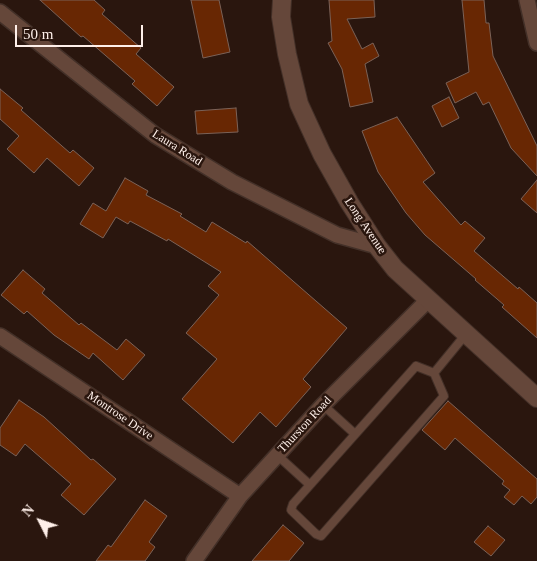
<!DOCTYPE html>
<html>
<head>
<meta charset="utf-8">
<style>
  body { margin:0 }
  #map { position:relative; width:537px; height:561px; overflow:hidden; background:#2a160e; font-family:"Times New Roman",serif }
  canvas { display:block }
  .north { position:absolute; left:15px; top:496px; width:50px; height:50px; -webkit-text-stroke:4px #2a160e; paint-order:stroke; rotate:311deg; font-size:14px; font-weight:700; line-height:20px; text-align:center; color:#feefe9 }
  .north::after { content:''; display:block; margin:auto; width:18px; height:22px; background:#feefe9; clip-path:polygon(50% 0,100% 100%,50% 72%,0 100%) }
  .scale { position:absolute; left:15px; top:25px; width:128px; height:22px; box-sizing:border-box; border:2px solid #feefe9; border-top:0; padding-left:6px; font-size:15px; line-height:18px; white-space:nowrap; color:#feefe9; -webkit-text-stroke:4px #2a160e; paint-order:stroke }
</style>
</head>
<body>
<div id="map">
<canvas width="537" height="561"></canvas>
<div class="north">N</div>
<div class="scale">50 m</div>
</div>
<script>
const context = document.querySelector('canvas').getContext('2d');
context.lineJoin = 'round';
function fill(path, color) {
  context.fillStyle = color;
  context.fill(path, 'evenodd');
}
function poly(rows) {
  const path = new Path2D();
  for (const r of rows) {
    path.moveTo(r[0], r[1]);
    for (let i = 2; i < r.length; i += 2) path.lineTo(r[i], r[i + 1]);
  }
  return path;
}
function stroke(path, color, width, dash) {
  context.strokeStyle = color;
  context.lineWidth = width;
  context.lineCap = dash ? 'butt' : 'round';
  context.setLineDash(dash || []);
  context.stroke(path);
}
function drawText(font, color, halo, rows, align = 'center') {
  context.font = font + ' "Times New Roman",serif';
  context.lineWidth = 5;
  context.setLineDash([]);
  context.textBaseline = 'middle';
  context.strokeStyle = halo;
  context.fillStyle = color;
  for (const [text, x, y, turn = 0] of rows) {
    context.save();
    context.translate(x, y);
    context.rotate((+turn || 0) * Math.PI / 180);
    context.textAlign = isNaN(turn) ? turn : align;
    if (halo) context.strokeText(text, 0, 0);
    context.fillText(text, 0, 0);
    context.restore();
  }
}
const building = poly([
  [40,0,94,0,105,10,102,14,141,48,136,54,174,87,157,106,132,84,135,81,83,36,81,37,40,0],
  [191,0,219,0,230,52,203,58,191,0],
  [329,0,374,0,375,17,347,19,362,49,373,43,379,56,365,64,373,102,350,107,342,69,328,43,332,41,329,0],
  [462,0,484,0,486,23,489,23,493,56,537,146,537,176,511,148,489,102,483,105,476,92,455,103,446,83,469,72,462,0],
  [0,89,23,108,21,110,70,153,73,150,94,168,79,186,47,158,34,173,7,149,19,136,0,119,0,89],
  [449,97,459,118,442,127,432,106,449,97],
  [236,108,238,132,197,134,195,111,236,108],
  [397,117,435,173,423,182,461,225,465,221,485,238,474,251,518,289,519,287,537,303,537,338,502,307,504,305,475,280,476,279,425,235,406,213,378,172,362,131,397,117],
  [125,178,148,191,146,195,182,214,180,216,206,232,212,222,246,243,247,241,347,328,303,379,311,387,276,427,260,412,233,443,182,399,217,359,186,333,219,295,208,286,221,272,168,239,167,241,130,221,128,224,116,217,103,238,80,224,93,203,106,211,125,178],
  [537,180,537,213,521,199,537,180],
  [23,270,45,289,42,293,79,325,81,323,117,350,126,339,145,355,123,380,93,353,89,359,54,335,27,311,24,314,1,295,23,270],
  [19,400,44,417,91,460,93,459,116,479,84,515,61,495,71,484,25,444,16,456,0,445,0,428,19,400],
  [448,401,537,479,537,497,531,504,522,496,514,505,504,497,510,490,502,484,504,481,455,438,445,450,422,430,448,401],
  [145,500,167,516,149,542,155,547,145,561,96,561,108,545,111,547,145,500],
  [283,525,304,543,289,561,252,561,283,525],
  [488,526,505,540,491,556,474,542,488,526]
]);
fill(building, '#682703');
stroke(building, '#7b6258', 1);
const service = poly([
  [416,366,434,373,444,396,321,536,316,534,291,510,293,504,416,366],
  [434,373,466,334],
  [323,405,355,434],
  [277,455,310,485]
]);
const minor = poly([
  [527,0,537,43],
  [0,12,155,135,232,182,337,235,377,246],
  [0,336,240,496],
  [194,561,240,496,323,405,428,300]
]);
const tertiary = poly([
  [282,0,281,17,287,54,299,104,322,154,349,202,377,246,395,269,537,398]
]);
stroke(service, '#433028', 10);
stroke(minor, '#433028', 18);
stroke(tertiary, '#433028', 20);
stroke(service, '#65473a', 8);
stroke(minor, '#65473a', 15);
stroke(tertiary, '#65473a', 18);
drawText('12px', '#feefe9', '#2a160e', [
  ["Laura Road",177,148,32],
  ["Long Avenue",365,226,56],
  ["Montrose Drive",120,416,34],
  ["Thurston Road",305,425,-47]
]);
</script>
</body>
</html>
